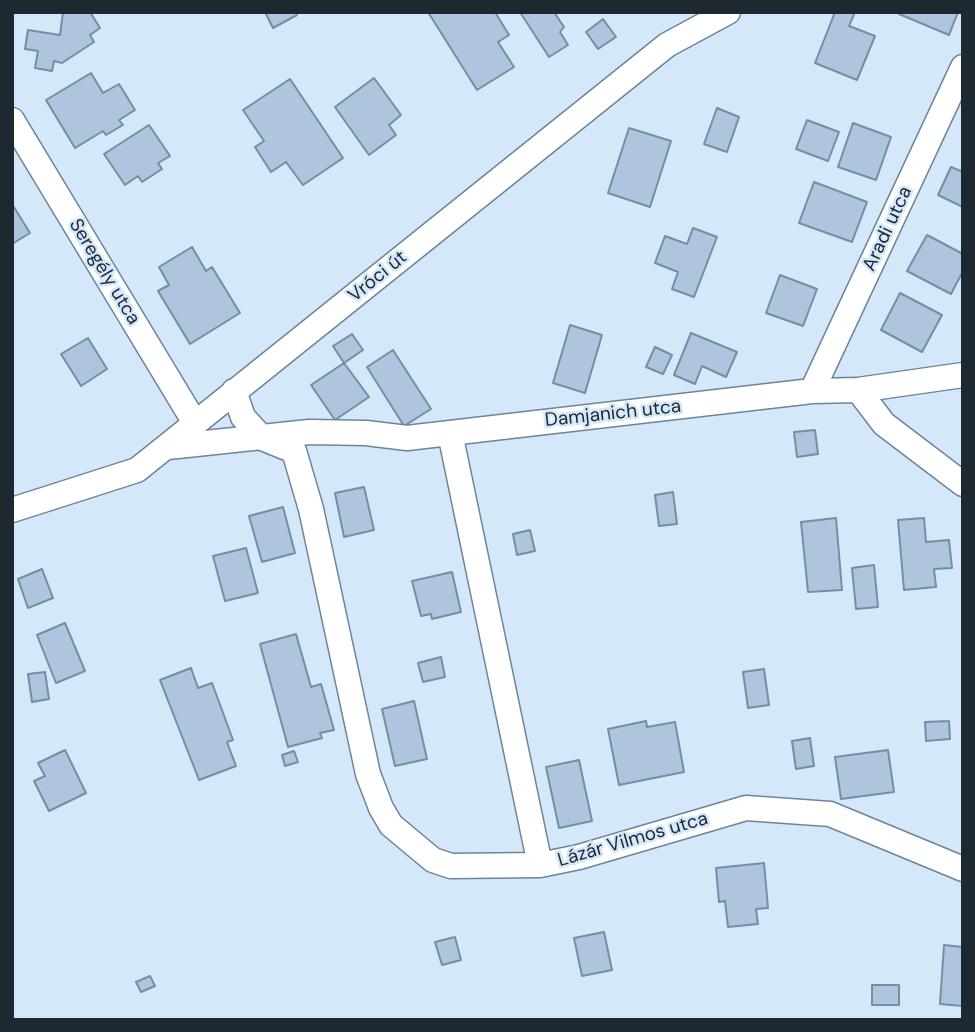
<!DOCTYPE html>
<html>
<head>
<meta charset="utf-8">
<style>
  body { margin:0 }
  #map { position:relative; width:975px; height:1032px; overflow:hidden; background:#d4e8fa; font-family:"DM Sans",sans-serif }
  canvas { display:block }
  .frame { position:absolute; inset:0; border:14px solid #1e2830; pointer-events:none }
</style>
</head>
<body>
<div id="map">
<canvas width="975" height="1032"></canvas>
<div class="frame"></div>
</div>
<script>
const context = document.querySelector('canvas').getContext('2d');
context.lineJoin = 'round';
function fill(path, color) {
  context.fillStyle = color;
  context.fill(path, 'evenodd');
}
function poly(rows) {
  const path = new Path2D();
  for (const r of rows) {
    path.moveTo(r[0], r[1]);
    for (let i = 2; i < r.length; i += 2) path.lineTo(r[i], r[i + 1]);
  }
  return path;
}
function stroke(path, color, width, dash) {
  context.strokeStyle = color;
  context.lineWidth = width;
  context.lineCap = dash ? 'butt' : 'round';
  context.setLineDash(dash || []);
  context.stroke(path);
}
function drawText(font, color, halo, rows, align = 'center') {
  context.font = font + ' "DM Sans",sans-serif';
  context.lineWidth = 5;
  context.setLineDash([]);
  context.textBaseline = 'middle';
  context.strokeStyle = halo;
  context.fillStyle = color;
  for (const [text, x, y, turn = 0] of rows) {
    context.save();
    context.translate(x, y);
    context.rotate((+turn || 0) * Math.PI / 180);
    context.textAlign = isNaN(turn) ? turn : align;
    if (halo) context.strokeText(text, 0, 0);
    context.fillText(text, 0, 0);
    context.restore();
  }
}
const building = poly([
  [63,12,90,12,100,28,90,35,94,42,62,63,54,61,52,71,35,68,38,51,25,49,28,30,60,35,63,12],
  [265,12,295,12,297,15,273,28,265,12],
  [428,12,495,12,509,35,498,42,514,67,477,90,428,12],
  [520,12,554,12,564,27,560,32,568,45,549,57,520,12],
  [835,12,855,12,849,26,875,36,857,80,815,63,835,12],
  [899,12,958,12,949,35,899,14,899,12],
  [603,19,616,37,598,49,586,32,603,19],
  [91,73,103,93,119,84,135,110,119,120,123,125,106,135,103,131,75,148,46,100,91,73],
  [374,78,401,115,389,125,396,135,369,155,335,107,374,78],
  [290,79,343,158,303,185,286,162,271,172,255,147,264,141,243,110,290,79],
  [717,108,739,117,727,152,704,144,717,108],
  [807,120,839,132,828,161,796,149,807,120],
  [853,123,891,137,876,180,838,167,853,123],
  [149,125,170,156,158,163,162,169,142,182,138,176,125,185,104,154,149,125],
  [629,128,671,141,650,207,608,193,629,128],
  [951,167,963,172,963,207,938,195,951,167],
  [814,182,867,202,852,242,799,223,814,182],
  [12,204,30,233,12,244,12,204],
  [693,228,717,237,694,297,672,289,678,272,655,263,665,236,687,244,693,228],
  [927,235,963,254,963,271,951,294,907,271,927,235],
  [192,247,206,271,212,267,240,313,190,344,158,291,169,285,159,267,192,247],
  [780,275,817,289,803,326,766,313,780,275],
  [900,293,942,315,922,352,881,330,900,293],
  [570,325,602,335,585,393,553,383,570,325],
  [691,333,737,352,726,377,702,366,695,384,674,375,691,333],
  [352,334,363,350,344,363,333,346,352,334],
  [88,338,107,369,81,386,61,354,88,338],
  [655,347,672,355,663,374,646,367,655,347],
  [393,350,431,409,404,426,367,367,393,350],
  [344,363,369,397,335,420,311,385,344,363],
  [815,430,818,454,797,457,794,432,815,430],
  [364,487,374,530,344,537,335,493,364,487],
  [673,492,677,524,659,526,655,495,673,492],
  [283,507,295,553,262,562,249,516,283,507],
  [836,518,842,590,808,592,801,522,836,518],
  [924,518,926,542,949,540,952,568,934,569,936,587,904,590,898,520,924,518],
  [530,530,535,551,517,555,513,534,530,530],
  [246,548,258,593,225,601,213,556,246,548],
  [874,565,878,607,856,609,852,568,874,565],
  [42,569,53,598,28,608,18,579,42,569],
  [452,572,461,612,432,619,431,614,421,616,412,581,452,572],
  [65,623,85,671,56,683,37,635,65,623],
  [296,634,311,687,321,684,334,730,320,733,322,738,288,747,260,644,296,634],
  [441,657,445,677,423,682,418,663,441,657],
  [191,668,198,688,212,683,233,740,227,742,236,766,199,780,160,680,191,668],
  [764,669,769,705,748,708,743,672,764,669],
  [45,672,49,699,32,702,28,674,45,672],
  [414,701,427,759,395,766,382,709,414,701],
  [646,721,647,727,675,722,684,772,619,785,608,729,646,721],
  [949,721,950,739,926,741,925,722,949,721],
  [810,738,814,766,796,769,792,741,810,738],
  [65,750,86,793,49,811,34,781,45,776,38,763,65,750],
  [888,750,894,792,841,799,835,757,888,750],
  [294,751,298,762,285,766,282,755,294,751],
  [579,760,592,821,559,828,546,767,579,760],
  [764,863,768,908,756,909,758,924,728,927,725,901,719,902,716,868,764,863],
  [604,932,612,970,582,976,574,938,604,932],
  [455,937,461,960,442,965,435,942,455,937],
  [944,945,963,947,963,1006,940,1004,944,945],
  [150,976,155,986,141,992,136,982,150,976],
  [872,985,899,985,899,1005,872,1005,872,985]
]);
fill(building, '#aec6dd');
stroke(building, '#768da2', 2);
const street = poly([
  [12,120,195,423],
  [858,390,884,424,963,484],
  [234,391,243,417,262,438,294,451,311,509,368,774,381,808,391,825,433,860,451,866,540,865,579,857,746,808,830,814,963,869],
  [812,391,963,67],
  [450,433,540,865],
  [168,447,309,432,366,433,407,438,812,391,858,390,963,375],
  [12,510,137,470,667,45,728,12]
]);
stroke(street, '#6d8499', 27);
stroke(street, '#fff', 24);
drawText('19px', '#1e2830', '#d4e8fa', [
  ["Aradi utca",888,229,-65],
  ["Seregély utca",104,272,59],
  ["Vróci út",378,277,-39],
  ["Damjanich utca",613,414,-6],
  ["Lázár Vilmos utca",633,840,-16]
]);
</script>
</body>
</html>
